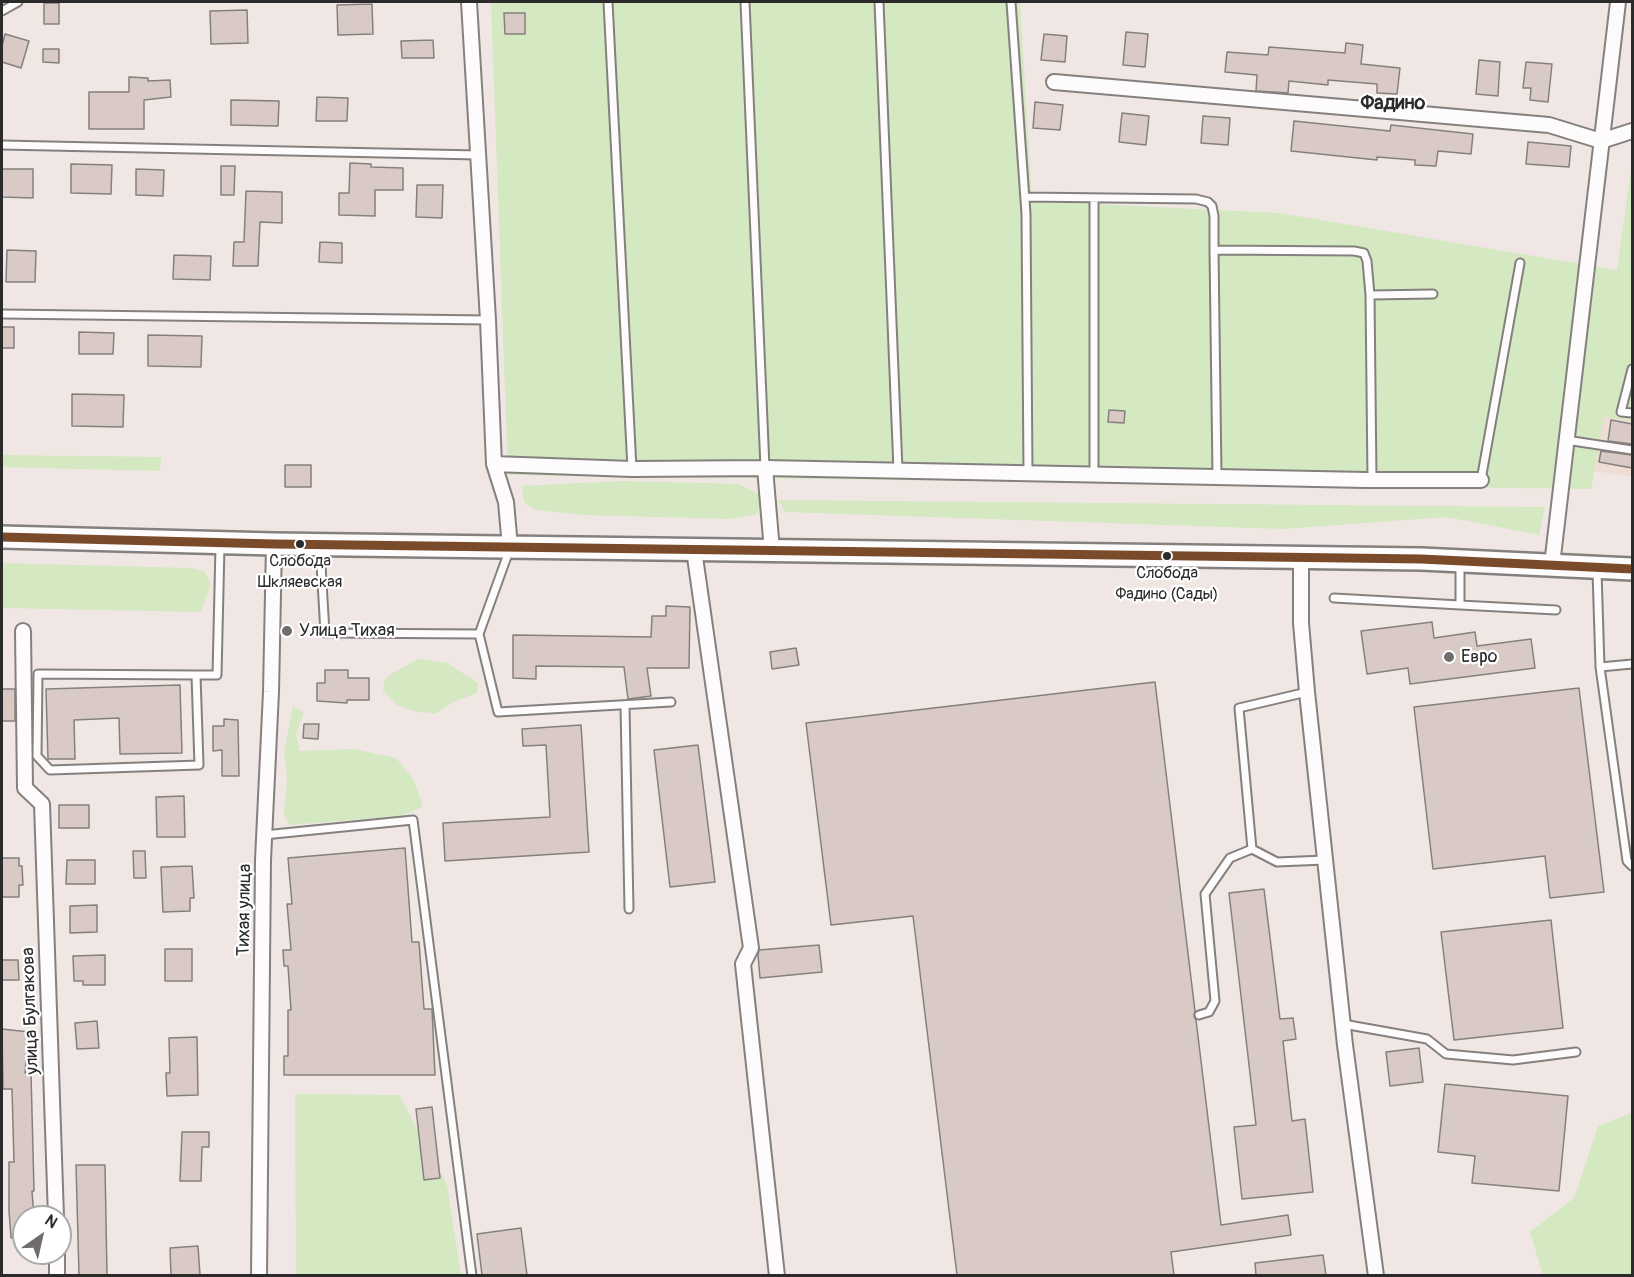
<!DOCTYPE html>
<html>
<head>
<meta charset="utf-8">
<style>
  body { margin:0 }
  #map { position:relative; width:1634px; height:1277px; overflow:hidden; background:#f0e7e4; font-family:Pangolin,sans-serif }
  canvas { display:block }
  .frame { position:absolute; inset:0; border:3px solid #2b2b2b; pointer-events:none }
  .north { position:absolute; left:12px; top:1205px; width:60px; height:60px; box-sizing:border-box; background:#fff; border:2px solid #aaa; border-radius:50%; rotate:34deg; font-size:16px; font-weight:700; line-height:24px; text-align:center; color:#2b2b2b }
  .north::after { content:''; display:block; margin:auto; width:21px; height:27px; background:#706d6c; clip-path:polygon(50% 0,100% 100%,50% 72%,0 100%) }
</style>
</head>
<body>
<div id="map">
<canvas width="1634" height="1277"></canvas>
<div class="frame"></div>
<div class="north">N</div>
</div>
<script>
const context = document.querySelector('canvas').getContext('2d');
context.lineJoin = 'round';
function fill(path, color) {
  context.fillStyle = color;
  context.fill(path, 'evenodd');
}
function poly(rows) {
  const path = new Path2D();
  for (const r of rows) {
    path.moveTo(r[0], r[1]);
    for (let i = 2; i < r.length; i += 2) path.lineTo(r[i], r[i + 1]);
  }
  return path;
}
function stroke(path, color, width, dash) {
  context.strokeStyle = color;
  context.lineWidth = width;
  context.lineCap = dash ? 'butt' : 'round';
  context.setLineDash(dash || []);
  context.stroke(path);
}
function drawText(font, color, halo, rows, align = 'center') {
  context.font = font + ' Pangolin,sans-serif';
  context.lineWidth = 4.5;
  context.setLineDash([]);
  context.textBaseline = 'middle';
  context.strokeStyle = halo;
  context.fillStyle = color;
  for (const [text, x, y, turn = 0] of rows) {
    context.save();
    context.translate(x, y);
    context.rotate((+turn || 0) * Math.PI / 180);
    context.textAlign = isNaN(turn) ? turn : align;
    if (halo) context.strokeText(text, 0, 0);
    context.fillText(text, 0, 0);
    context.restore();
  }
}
fill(poly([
  [1604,417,1632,421,1632,477,1594,471]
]), '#efdcd5');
fill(poly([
  [491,2,1020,2,1032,201,1279,213,1617,270,1632,163,1632,421,1604,417,1591,489,508,475],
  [2,455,162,457,159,471,2,467],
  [623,481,739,484,762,496,757,514,730,519,584,515,536,510,524,502,522,486],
  [778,500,1545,507,1539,535,1447,517,1283,529,785,512],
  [2,563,192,568,205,572,211,584,201,612,2,608],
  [419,659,447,663,478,683,477,693,453,702,435,714,414,711,397,705,383,691,385,679,394,672],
  [293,706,304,713,296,734,300,751,353,749,396,758,414,780,423,807,401,816,289,825,284,814,287,776,284,752],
  [295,1094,399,1095,447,1185,461,1275,296,1275],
  [1632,1113,1632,1275,1543,1275,1530,1232,1574,1198,1598,1126]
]), '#d4e8c1');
const building = poly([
  [44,3,59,3,59,24,44,24,44,3],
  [372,4,373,34,338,35,337,5,372,4],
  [247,10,248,43,211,44,210,11,247,10],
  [504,13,525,13,525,34,505,34,504,13],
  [1126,32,1148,34,1145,67,1123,65,1126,32],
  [5,34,29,41,21,68,2,62,2,46,5,34],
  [1044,34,1067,36,1065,62,1041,60,1044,34],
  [433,40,434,58,402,58,401,41,433,40],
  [1346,43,1363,45,1361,64,1400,68,1397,94,1377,93,1377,84,1328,80,1328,85,1289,81,1288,93,1256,91,1257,75,1225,72,1227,52,1268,55,1269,47,1345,53,1346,43],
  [43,49,59,49,59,63,43,62,43,49],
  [1479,60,1500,62,1498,96,1476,94,1479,60],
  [1526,62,1552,64,1548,102,1530,100,1531,88,1523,88,1526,62],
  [129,77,148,78,148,81,170,80,171,97,144,100,144,129,89,129,89,92,129,92,129,77],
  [317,97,348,98,347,121,316,121,317,97],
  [231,100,279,101,278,126,231,125,231,100],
  [1035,102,1063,105,1060,130,1033,128,1035,102],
  [1122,113,1149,116,1146,145,1119,142,1122,113],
  [1203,116,1230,118,1228,145,1201,143,1203,116],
  [1294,121,1390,131,1391,125,1473,134,1471,154,1438,151,1436,166,1415,165,1415,160,1377,157,1377,160,1291,151,1294,121],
  [1528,142,1571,146,1569,167,1526,164,1528,142],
  [350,163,371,164,371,167,403,168,403,190,375,190,375,216,339,215,339,193,349,193,350,163],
  [71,164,112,165,111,194,71,193,71,164],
  [221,166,235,166,234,195,221,195,221,166],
  [2,169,33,169,33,198,2,197,2,169],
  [136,169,164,170,163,196,136,195,136,169],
  [417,185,443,185,442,218,416,217,417,185],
  [246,191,282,192,282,223,260,222,258,266,233,266,234,242,244,242,246,191],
  [320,242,342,243,342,263,319,262,320,242],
  [7,250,36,251,35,282,6,282,7,250],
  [174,255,211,256,210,280,173,279,174,255],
  [2,327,14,327,14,348,2,348,2,327],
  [79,332,114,333,113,354,79,354,79,332],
  [148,335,202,336,201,367,148,366,148,335],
  [72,394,124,395,123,427,72,426,72,394],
  [1109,410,1125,411,1124,423,1108,422,1109,410],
  [1611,420,1632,424,1632,444,1608,441,1611,420],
  [1601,451,1632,455,1632,468,1599,462,1601,451],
  [285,465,311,465,311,487,285,487,285,465],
  [666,606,690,607,689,668,647,668,651,696,628,699,624,667,536,666,536,679,513,678,513,635,651,637,652,616,666,616,666,606],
  [1432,622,1434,638,1475,632,1477,646,1531,639,1535,668,1410,684,1408,668,1367,674,1361,631,1432,622],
  [796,648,799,665,772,669,770,652,796,648],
  [325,670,348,670,348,678,369,678,369,700,347,700,347,703,317,701,317,683,325,683,325,670],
  [1155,682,1195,1011,1194,1016,1196,1020,1221,1225,1288,1215,1291,1235,1171,1252,1174,1275,957,1275,913,916,831,925,806,723,1155,682],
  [180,685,182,753,120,754,119,718,74,720,75,759,48,759,46,689,180,685],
  [1579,688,1604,892,1550,898,1545,856,1433,869,1414,707,1579,688],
  [2,689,15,689,15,721,2,721,2,689],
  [224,719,238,720,239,776,222,776,222,750,213,751,213,726,224,726,224,719],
  [304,724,319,724,318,739,303,738,304,724],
  [581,725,589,852,445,861,443,823,550,817,546,745,523,746,522,729,581,725],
  [698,745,715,882,670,887,654,750,698,745],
  [184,796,185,837,157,837,156,797,184,796],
  [59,805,89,805,89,828,59,828,59,805],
  [405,848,412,942,419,942,424,1009,432,1009,435,1075,284,1075,284,1056,288,1056,288,1010,291,1010,288,966,284,966,283,950,291,950,287,904,292,904,288,858,405,848],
  [133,851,145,851,146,878,134,878,133,851],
  [2,858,19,858,19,866,22,866,23,885,19,885,19,897,2,897,2,858],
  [67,860,95,860,95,884,66,884,67,860],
  [192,866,194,898,190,898,190,911,163,912,161,867,192,866],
  [1264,889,1280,1019,1293,1018,1296,1039,1283,1041,1292,1121,1305,1119,1313,1192,1242,1199,1234,1127,1256,1125,1229,893,1264,889],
  [97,905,97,932,70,933,70,906,97,905],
  [1551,920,1563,1028,1454,1040,1441,932,1551,920],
  [819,945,822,972,760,978,758,955,759,950,819,945],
  [165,949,192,949,192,981,165,981,165,949],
  [105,955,105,985,83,985,83,981,74,981,73,956,105,955],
  [2,960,18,960,19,980,2,980,2,960],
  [97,1021,99,1048,77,1049,75,1023,97,1021],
  [2,1029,29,1032,25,1073,31,1073,34,1191,32,1191,34,1217,24,1217,24,1237,11,1238,9,1211,9,1162,14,1162,12,1089,3,1089,2,1029],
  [197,1037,198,1095,167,1096,166,1073,170,1073,169,1038,197,1037],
  [1419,1048,1423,1082,1390,1086,1386,1052,1419,1048],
  [1445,1084,1568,1096,1559,1191,1472,1183,1475,1156,1438,1152,1445,1084],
  [432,1107,440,1178,424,1180,416,1109,432,1107],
  [182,1132,209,1132,209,1147,202,1147,201,1181,180,1181,182,1132],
  [76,1165,105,1165,107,1275,79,1275,76,1165],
  [521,1228,527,1275,482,1275,477,1234,521,1228],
  [198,1246,200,1275,171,1275,170,1248,198,1246],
  [1323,1255,1326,1275,1256,1275,1255,1263,1323,1255]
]);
fill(building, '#d9cac5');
stroke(building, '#84807e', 1.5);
const lane = poly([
  [608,2,632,469],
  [745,2,765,468],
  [879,2,898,470],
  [1011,2,1026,214,1028,473],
  [2,11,18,2],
  [2,145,478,155],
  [1025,197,1196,199,1208,202,1212,206,1214,216,1214,250],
  [1370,295,1372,480],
  [2,314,488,320],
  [1632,369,1621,412,1632,413],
  [1566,440,1632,450],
  [1094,473,1094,199],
  [1217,476,1214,250,1354,251,1364,253,1367,261,1370,295,1433,294],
  [1481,480,1520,263],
  [320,548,325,633,479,634,498,712,671,702],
  [1460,563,1460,605,1556,610],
  [1597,571,1600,667,1632,664],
  [1334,598,1460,605],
  [479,634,509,551],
  [1600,667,1627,861,1632,866],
  [196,675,199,765,50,770,37,756,38,674,196,675,217,675,220,546],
  [625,706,629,909],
  [264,835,413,820,472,1276],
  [1252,849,1239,708,1307,692],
  [1199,1015,1209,1012,1215,1001,1205,894,1230,858,1252,849,1277,862,1325,860],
  [1343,1024,1427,1039,1446,1054,1513,1060,1576,1052]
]);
const street = poly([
  [469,2,488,320,494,464],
  [1054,82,1549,125,1601,141,1632,131],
  [765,468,772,551],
  [510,547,506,502,494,464,632,469,765,468,1366,480,1481,480],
  [694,550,751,948,743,964,777,1276],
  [1301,557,1301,623,1307,692,1345,1045,1376,1276],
  [1552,565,1618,2],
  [23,631,25,788,42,804,56,1217],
  [57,1253,57,1276],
  [259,1276,263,860,271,692,274,544]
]);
const primary = poly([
  [2,537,274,544,1421,559,1632,569]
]);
stroke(lane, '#84807e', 11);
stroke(street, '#84807e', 18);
stroke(primary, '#84807e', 26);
stroke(lane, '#fdfbfb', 7);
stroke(street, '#fdfbfb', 14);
stroke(primary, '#fdfbfb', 21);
stroke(poly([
  [2,537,274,544,1421,559,1632,569]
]), '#7a4b2a', 9);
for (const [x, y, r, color] of [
  [300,544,5,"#2b2b2b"],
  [1167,556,5,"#2b2b2b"],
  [287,631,6,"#706d6c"],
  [1449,657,6,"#706d6c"]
]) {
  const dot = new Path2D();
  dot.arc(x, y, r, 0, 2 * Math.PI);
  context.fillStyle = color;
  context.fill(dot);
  stroke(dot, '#fff', 2);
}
drawText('16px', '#2b2b2b', '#fff', [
  ["Слобода",300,562],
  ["Шкляевская",300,583],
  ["Слобода",1167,574],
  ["Фадино (Сады)",1167,595]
]);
drawText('18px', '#2b2b2b', '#fff', [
  ["Улица Тихая",299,631],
  ["Евро",1461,657]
], 'left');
drawText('18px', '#2b2b2b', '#fff', [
  ["Тихая улица",245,910,-89],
  ["улица Булгакова",31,1011,-92]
]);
drawText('bold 20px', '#2b2b2b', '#fff', [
  ["Фадино",1393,104]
]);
</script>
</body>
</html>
